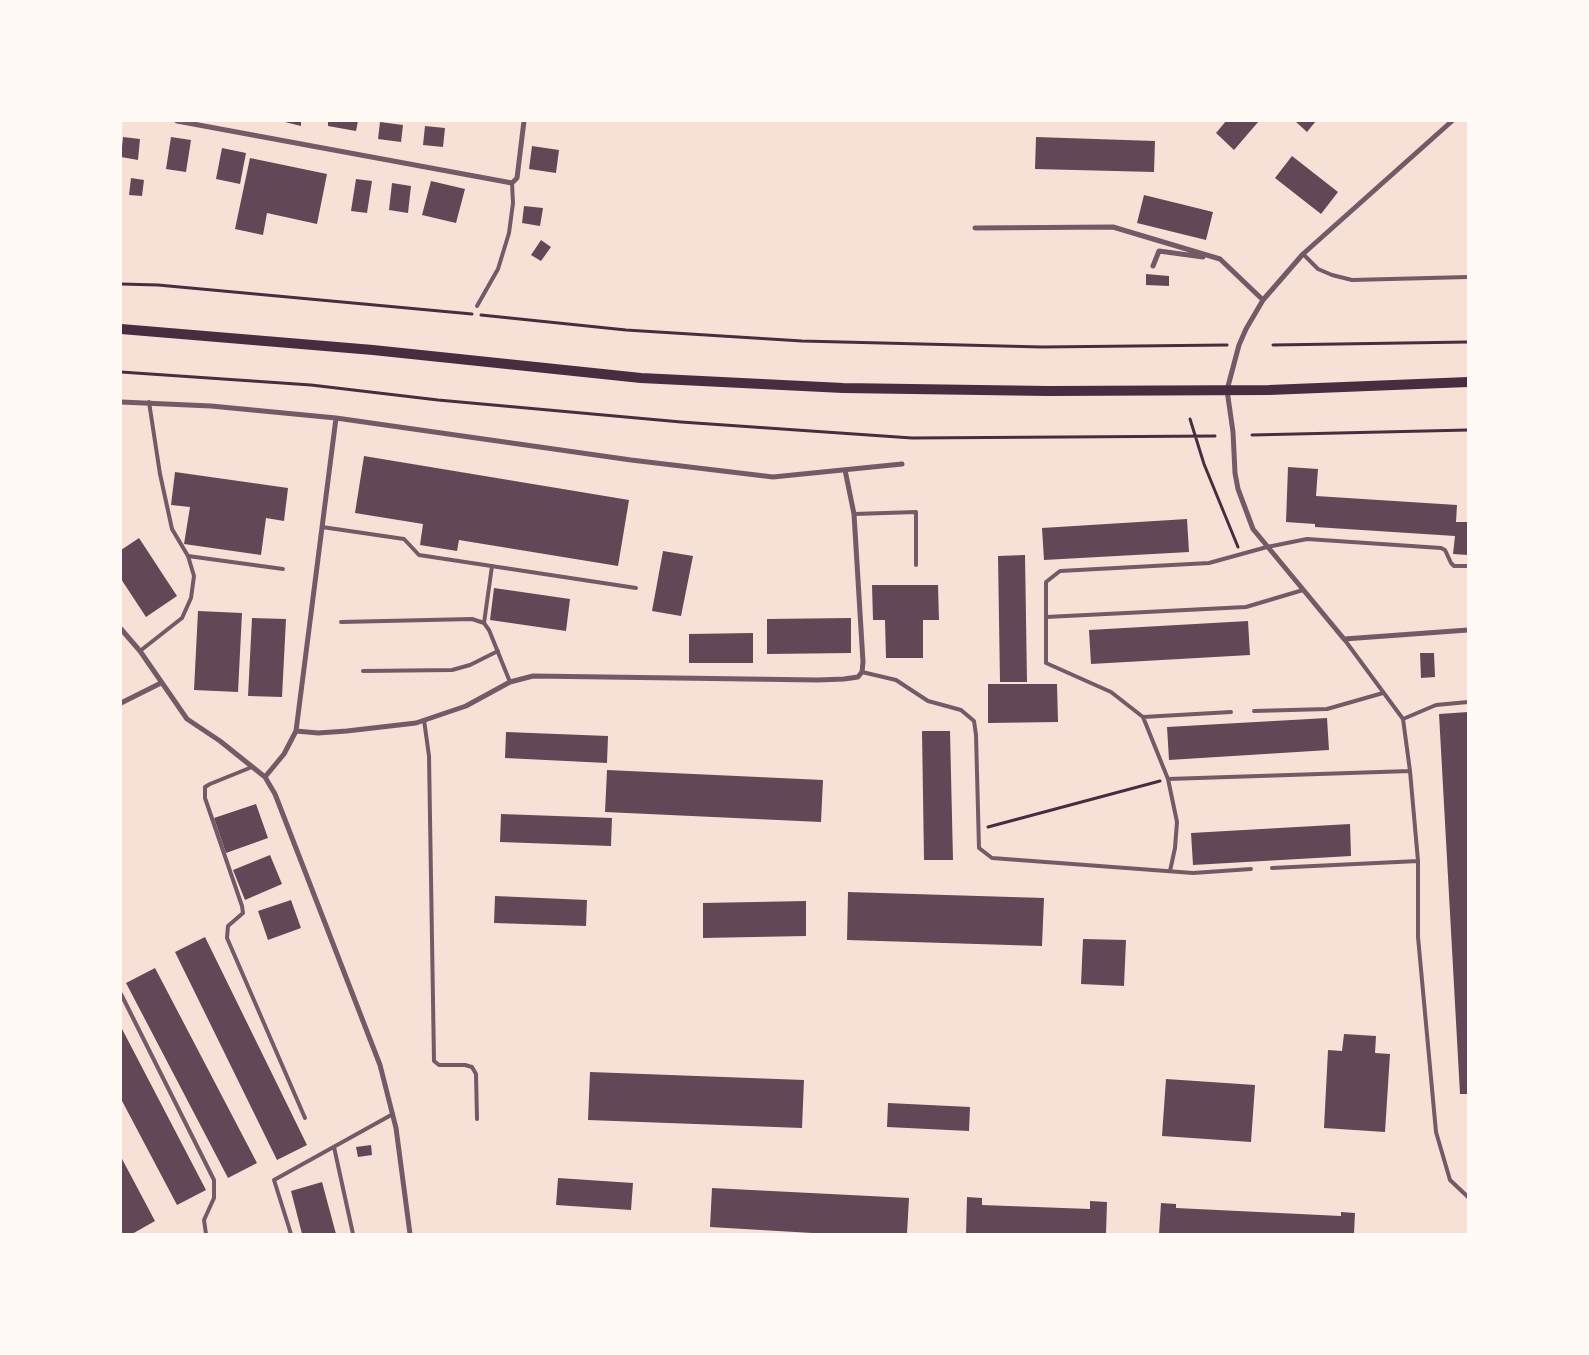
<!DOCTYPE html>
<html>
<head>
<meta charset="utf-8">
<style>
  body { margin:0 }
  #map { position:relative; width:1589px; height:1355px; overflow:hidden; background:#f7e1d7; font-family:"Noto Sans",sans-serif }
  canvas { display:block }
  .frame { position:absolute; inset:0; border:122px solid #fffaf5; pointer-events:none }
</style>
</head>
<body>
<div id="map">
<canvas width="1589" height="1355"></canvas>
<div class="frame"></div>
</div>
<script>
const context = document.querySelector('canvas').getContext('2d');
context.lineJoin = 'round';
function fill(path, color) {
  context.fillStyle = color;
  context.fill(path, 'evenodd');
}
function poly(rows) {
  const path = new Path2D();
  for (const r of rows) {
    path.moveTo(r[0], r[1]);
    for (let i = 2; i < r.length; i += 2) path.lineTo(r[i], r[i + 1]);
  }
  return path;
}
function stroke(path, color, width, dash) {
  context.strokeStyle = color;
  context.lineWidth = width;
  context.lineCap = dash ? 'butt' : 'round';
  context.setLineDash(dash || []);
  context.stroke(path);
}
fill(poly([
  [281,121,301,121,301,126],
  [328,121,358,121,356,131,328,126],
  [1226,121,1259,121,1234,150,1216,133],
  [1295,121,1316,121,1307,132],
  [380,122,403,125,401,142,378,139],
  [425,126,445,128,443,147,423,145],
  [123,137,140,139,138,160,121,157],
  [171,137,191,140,186,172,166,169],
  [1036,137,1155,141,1154,172,1035,169],
  [532,146,559,150,556,173,529,169],
  [222,148,246,153,240,184,216,179],
  [1292,156,1338,192,1321,214,1275,178],
  [250,158,327,174,317,224,267,213,263,235,235,229],
  [131,178,144,180,142,196,129,195],
  [356,179,372,181,367,213,351,211],
  [431,181,465,189,456,223,422,215],
  [392,183,411,186,408,213,389,210],
  [1144,195,1213,212,1206,240,1137,223],
  [524,206,543,208,540,226,522,223],
  [541,240,551,247,541,261,531,255],
  [1146,274,1169,276,1169,286,1146,285],
  [364,456,629,500,618,566,459,540,457,551,420,545,423,524,355,513],
  [1288,467,1318,469,1316,496,1457,505,1456,522,1468,522,1468,555,1453,554,1455,536,1315,527,1315,524,1286,522],
  [175,472,288,488,284,521,266,518,261,555,184,544,190,507,171,505],
  [1187,519,1189,552,1044,560,1042,528],
  [139,538,177,596,146,617,121,579,121,550],
  [663,551,693,556,681,616,652,611],
  [1025,555,1027,682,1000,682,998,556],
  [872,585,938,585,939,620,923,620,923,658,886,658,885,620,873,620],
  [494,588,570,599,566,631,490,620],
  [198,611,242,613,238,692,194,690],
  [252,618,286,619,282,697,248,696],
  [851,618,851,653,767,654,767,619],
  [1248,621,1250,655,1091,664,1089,630],
  [753,633,753,663,689,663,689,634],
  [1420,653,1434,653,1435,677,1421,678],
  [988,684,1057,684,1058,722,988,723],
  [1468,712,1468,1094,1460,1094,1439,714],
  [1327,718,1329,750,1169,760,1167,727],
  [922,731,950,731,953,860,924,860],
  [506,732,608,736,607,763,505,758],
  [607,770,823,780,821,822,605,812],
  [256,804,268,838,226,853,214,818],
  [501,814,612,818,611,846,500,842],
  [1350,824,1351,856,1193,865,1191,833],
  [270,855,282,884,245,900,233,870],
  [848,892,1044,898,1042,946,847,940],
  [495,896,587,900,586,926,494,923],
  [291,900,301,928,268,940,258,911],
  [806,901,806,936,703,938,703,903],
  [205,937,307,1145,277,1160,175,952],
  [1083,939,1126,940,1124,986,1081,984],
  [155,968,257,1163,228,1178,126,983],
  [121,1027,206,1190,177,1205,121,1099],
  [1344,1034,1376,1036,1375,1053,1390,1054,1385,1132,1324,1128,1328,1050,1342,1051],
  [590,1072,804,1080,802,1128,588,1120],
  [1166,1079,1255,1085,1251,1142,1162,1136],
  [888,1103,970,1107,969,1131,887,1127],
  [371,1145,372,1155,358,1157,356,1147],
  [121,1157,155,1221,132,1234,123,1234,121,1231],
  [558,1178,633,1183,631,1210,556,1205],
  [322,1182,336,1234,302,1234,291,1191],
  [712,1188,909,1198,907,1234,829,1234,710,1227],
  [967,1197,982,1198,982,1205,1090,1209,1090,1201,1107,1202,1106,1234,966,1234],
  [1161,1203,1176,1204,1176,1208,1341,1216,1341,1212,1355,1213,1354,1234,1159,1234]
]), '#644757');
stroke(poly([
  [121,284,158,285,472,314],
  [481,315,626,330,802,341,1042,347,1227,345],
  [1273,345,1468,342],
  [121,372,311,385,438,400,681,422,912,438,1215,436],
  [1190,419,1204,464,1238,547],
  [1252,435,1468,430],
  [988,827,1160,781]
]), '#4a2c40', 3);
stroke(poly([
  [1303,254,1318,269,1332,275,1352,280,1468,277],
  [477,306,498,269,509,233,513,203,512,183],
  [854,514,916,512,916,565],
  [322,527,404,539,419,555,636,588],
  [188,556,283,569],
  [1046,617,1246,607,1303,590],
  [341,622,472,619,484,623,489,630,510,682],
  [484,623,492,566],
  [1344,639,1403,719,1410,771,1418,861,1418,937,1436,1132,1450,1180,1468,1197],
  [140,651,182,618,191,598,194,576,188,556,172,529,160,474,149,402],
  [363,671,452,670,470,665,498,651],
  [862,672,896,680,928,701,961,710,974,721,976,735,979,848,992,858,1193,873,1251,869],
  [1254,711,1327,709,1383,693],
  [1143,717,1111,692,1046,663,1046,582,1060,571,1209,563,1267,547,1307,539,1441,548,1445,550,1451,563,1454,566,1468,566],
  [1403,719,1436,705,1468,702],
  [424,720,429,756,434,1061,439,1065,465,1065,472,1067,476,1074,477,1119],
  [252,767,210,784,205,787,205,798,242,906,243,913,228,926,227,938,305,1118],
  [1168,779,1143,717,1231,712],
  [1272,868,1418,861],
  [1170,871,1175,848,1177,822,1168,779,1410,771],
  [121,994,214,1180,214,1198,204,1220,206,1234],
  [334,1147,353,1234],
  [291,1234,274,1180,393,1114]
]), '#755966', 4);
stroke(poly([
  [177,121,512,183,517,178,524,121],
  [1452,121,1303,254,1263,300,1246,329,1239,345,1227,390,1233,432,1235,473,1238,489,1253,529,1344,639,1468,630],
  [975,228,1113,227,1220,259,1263,300],
  [1153,266,1159,251,1203,257],
  [121,402,211,406,336,418,631,460,773,477,902,464],
  [121,629,140,651,187,719,220,741,265,777,275,794,380,1065,396,1128,410,1234],
  [121,703,161,683],
  [296,731,318,733,347,731,416,723,466,706,510,682,533,676,818,680,844,679,858,677,862,672,863,662,854,514,845,470],
  [265,777,284,754,296,731,336,418]
]), '#755966', 5);
stroke(poly([
  [121,329,373,350,641,378,843,388,1048,391,1269,390,1468,382]
]), '#4a2c40', 10);
</script>
</body>
</html>
